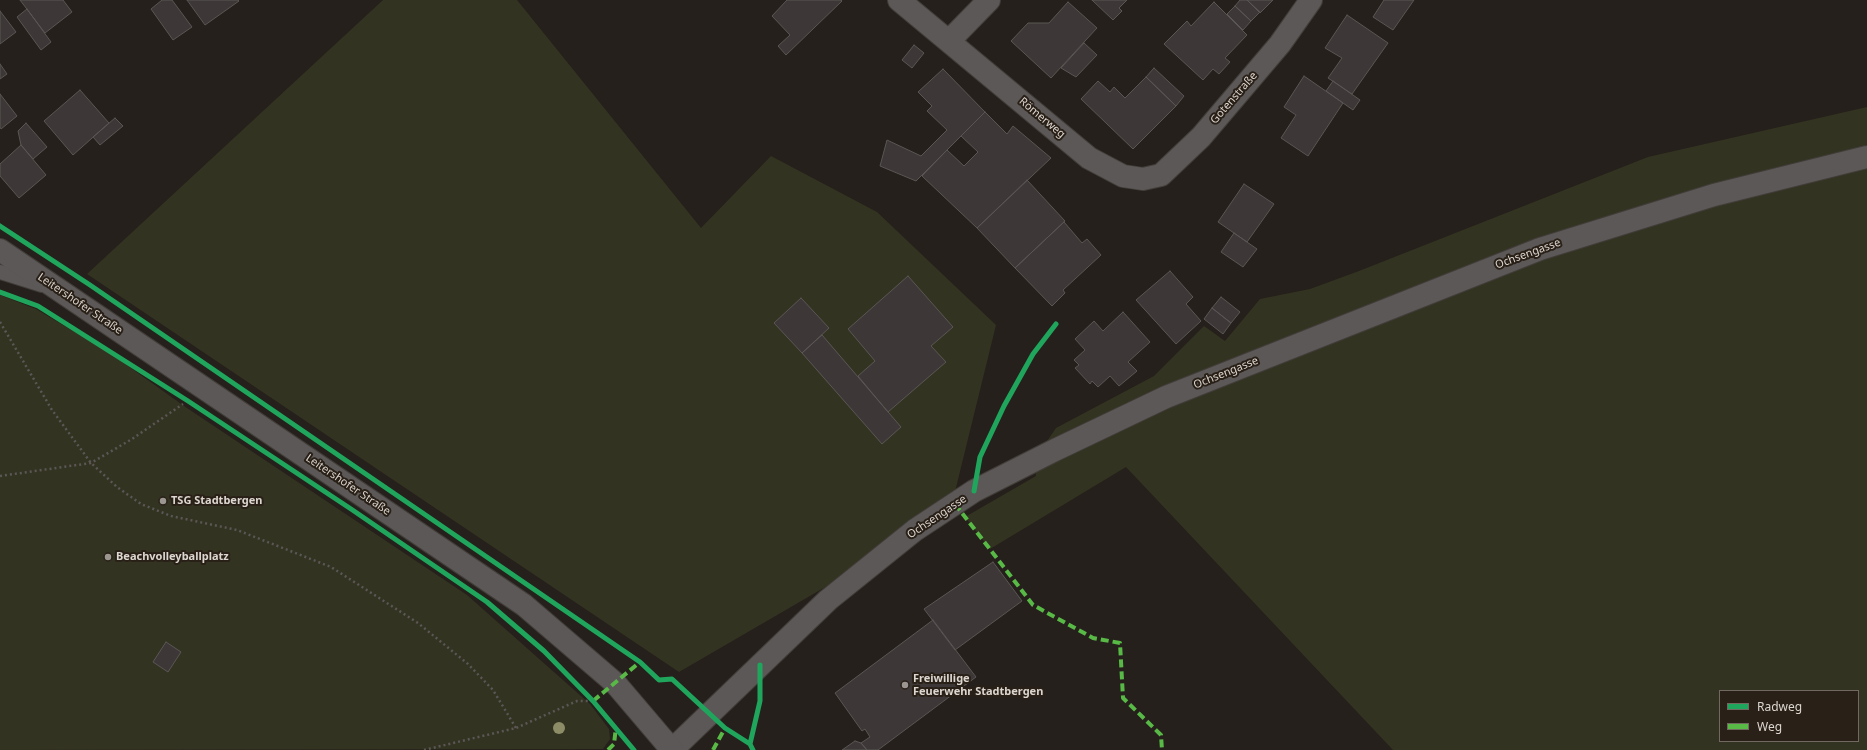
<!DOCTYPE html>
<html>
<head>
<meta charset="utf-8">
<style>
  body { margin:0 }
  #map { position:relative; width:1867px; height:750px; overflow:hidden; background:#25201b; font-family:"Noto Sans",sans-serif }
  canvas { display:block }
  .legend { position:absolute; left:1719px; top:690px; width:140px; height:52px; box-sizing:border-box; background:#292017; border:1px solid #716961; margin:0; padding:5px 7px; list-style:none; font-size:12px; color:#dcd6d0 }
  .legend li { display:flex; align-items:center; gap:8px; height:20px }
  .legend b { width:20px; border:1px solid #716961 }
</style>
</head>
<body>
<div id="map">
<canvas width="1867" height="750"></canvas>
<ul class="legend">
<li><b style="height:5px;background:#20a55d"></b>Radweg</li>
<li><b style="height:5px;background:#58b947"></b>Weg</li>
</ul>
</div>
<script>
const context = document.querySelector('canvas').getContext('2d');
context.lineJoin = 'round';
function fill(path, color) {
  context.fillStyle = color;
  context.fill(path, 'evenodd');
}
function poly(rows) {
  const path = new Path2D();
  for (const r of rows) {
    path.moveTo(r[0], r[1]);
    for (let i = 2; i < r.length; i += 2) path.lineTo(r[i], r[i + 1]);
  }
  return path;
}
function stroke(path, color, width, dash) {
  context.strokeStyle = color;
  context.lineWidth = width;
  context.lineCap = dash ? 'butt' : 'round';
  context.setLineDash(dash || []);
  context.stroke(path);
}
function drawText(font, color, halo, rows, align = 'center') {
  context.font = font + ' "Noto Sans",sans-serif';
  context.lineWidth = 4;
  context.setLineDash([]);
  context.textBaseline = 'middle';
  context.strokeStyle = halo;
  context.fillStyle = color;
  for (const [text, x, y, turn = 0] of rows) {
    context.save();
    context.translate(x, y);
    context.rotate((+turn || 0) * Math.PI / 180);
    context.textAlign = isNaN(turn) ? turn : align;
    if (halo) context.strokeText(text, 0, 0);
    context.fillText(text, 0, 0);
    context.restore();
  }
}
fill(poly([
  [383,0,517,0,701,228,771,156,877,212,996,325,950,512,908,539,679,672,87,274],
  [1867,107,1867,750,1393,750,1126,467,990,549,965,517,1036,476,1034,460,1056,428,1154,376,1204,326,1225,341,1260,299,1310,289,1359,271,1648,157],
  [1720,691,1858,691,1858,741,1720,741],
  [0,295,36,309,110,353,184,406,467,595,590,704,609,729,610,739,603,749,0,750]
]), '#333321');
const building = poly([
  [20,0,63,0,72,12,45,33,20,0],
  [162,0,172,0,192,27,173,40,151,9,162,0],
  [187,0,238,0,239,1,205,25,187,0],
  [787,0,841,0,842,1,786,55,778,46,790,35,772,16,787,0],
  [1092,0,1127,0,1119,8,1122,11,1113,20,1092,0],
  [1240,0,1247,0,1260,12,1251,21,1235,6,1240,0],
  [1247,0,1273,0,1260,13,1247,0],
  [1384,0,1414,0,1393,30,1373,17,1384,0],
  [1068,2,1097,28,1051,78,1011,41,1028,23,1049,23,1068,2],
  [1214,2,1247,35,1225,58,1230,62,1219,74,1213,69,1203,80,1164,44,1187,21,1191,26,1214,2],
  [1235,6,1251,21,1243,30,1227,14,1235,6],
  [27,9,51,42,41,50,17,17,27,9],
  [0,11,16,32,0,44,0,11],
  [1347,15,1388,43,1352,94,1328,78,1342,58,1325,48,1347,15],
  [1084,43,1097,55,1076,77,1061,68,1084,43],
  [914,45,924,53,912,68,902,60,914,45],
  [0,64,7,74,0,79,0,64],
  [1154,68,1184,96,1176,106,1146,77,1154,68],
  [943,69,985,112,916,181,880,166,887,140,921,156,947,130,927,111,932,106,918,92,943,69],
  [1304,76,1343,103,1308,156,1281,138,1296,115,1284,107,1304,76],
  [1146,77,1176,106,1133,149,1081,99,1098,81,1110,92,1114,87,1125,98,1146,77],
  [1333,81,1360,100,1353,110,1326,91,1333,81],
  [80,90,109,123,73,155,44,121,80,90],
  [0,94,17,116,1,129,0,127,0,94],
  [985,112,1007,134,1013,126,1051,158,977,228,922,176,947,150,964,166,978,152,961,136,985,112],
  [115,118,123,126,100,145,93,137,115,118],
  [26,123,47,147,33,159,21,145,18,131,26,123],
  [21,145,46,175,19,198,0,176,0,164,21,145],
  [1027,180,1065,221,1015,268,977,228,1027,180],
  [1244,184,1274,204,1247,242,1218,222,1244,184],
  [1064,222,1082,243,1087,239,1101,255,1063,290,1065,293,1052,306,1015,268,1064,222],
  [1234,233,1257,249,1243,267,1221,252,1234,233],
  [1170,271,1193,297,1186,304,1201,321,1176,344,1136,300,1170,271],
  [908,276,953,327,931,346,946,362,888,412,858,376,875,361,848,329,908,276],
  [1221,297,1240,312,1231,323,1212,308,1221,297],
  [801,298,829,328,802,353,774,323,801,298],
  [1212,308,1231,323,1223,334,1204,319,1212,308],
  [1123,312,1150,342,1128,362,1137,371,1119,386,1110,376,1098,387,1092,381,1090,384,1075,368,1079,365,1074,360,1085,350,1075,339,1094,321,1103,331,1123,312],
  [822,335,901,427,882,444,802,353,822,335],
  [993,562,1022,601,955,650,924,609,993,562],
  [933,620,976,677,878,750,867,750,861,743,870,737,865,729,862,731,835,693,933,620],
  [166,642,181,652,168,672,153,662,166,642],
  [855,741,861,743,867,750,842,750,855,741]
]);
fill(building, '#3d3837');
stroke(building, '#5a5655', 1);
const service = poly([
  [0,272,42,285]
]);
const minor = poly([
  [899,0,1089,158,1123,176,1143,179,1161,175,1201,137,1280,44,1311,0],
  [949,41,989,0],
  [672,750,828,600,915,530,974,491,1055,450,1166,397,1540,249,1714,195,1867,157]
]);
const tertiary = poly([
  [0,250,524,605,615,683,672,750]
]);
stroke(service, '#413d39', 16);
stroke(minor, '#413d39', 24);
stroke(tertiary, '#413d39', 24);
stroke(poly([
  [0,322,52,410,91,463,117,487,141,504,171,516,237,530,331,567,418,623,468,664,493,690,516,728],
  [0,476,91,463,132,439,183,404],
  [424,750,516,728,577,701,593,701]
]), '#5b5756', 2.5, [2, 3]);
stroke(service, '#5b5857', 14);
stroke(minor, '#5b5857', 22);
stroke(tertiary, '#5b5857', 22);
stroke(poly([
  [955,504,1033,605,1093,638,1120,643,1123,698,1161,735,1162,750],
  [593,701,640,662],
  [608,750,614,744,616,727],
  [713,750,725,728]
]), '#58b947', 4, [8, 4]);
stroke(poly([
  [0,226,90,285,640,662,659,680,672,679,725,728,750,744,753,750],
  [0,292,38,306,188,401,351,509,487,602,544,651,593,701,634,750],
  [974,491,980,457,1004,406,1033,354,1056,324],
  [750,744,760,701,760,665]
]), '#20a55d', 5);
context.fillStyle = '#8c8c66';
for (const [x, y] of [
  [559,728]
]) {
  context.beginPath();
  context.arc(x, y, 6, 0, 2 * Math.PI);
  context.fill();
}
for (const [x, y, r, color] of [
  [163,501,4,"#9c9691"],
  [108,557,4,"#9c9691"],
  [905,685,4,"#9c9691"]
]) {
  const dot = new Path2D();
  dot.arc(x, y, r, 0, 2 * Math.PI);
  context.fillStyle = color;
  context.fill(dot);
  stroke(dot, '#292017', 1.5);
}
drawText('11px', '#dcd6d0', '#292017', [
  ["Gotenstraße",1234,98,-49],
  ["Römerweg",1042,118,40],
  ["Ochsengasse",1528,254,-20],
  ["Leitershofer Straße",80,304,34],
  ["Ochsengasse",1226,373,-22],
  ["Leitershofer Straße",348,485,34],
  ["Ochsengasse",937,517,-34]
]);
drawText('bold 11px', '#dcd6d0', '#292017', [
  ["TSG Stadtbergen",171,501],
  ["Beachvolleyballplatz",116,557],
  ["Freiwillige",913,679],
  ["Feuerwehr Stadtbergen",913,692]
], 'left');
</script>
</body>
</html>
